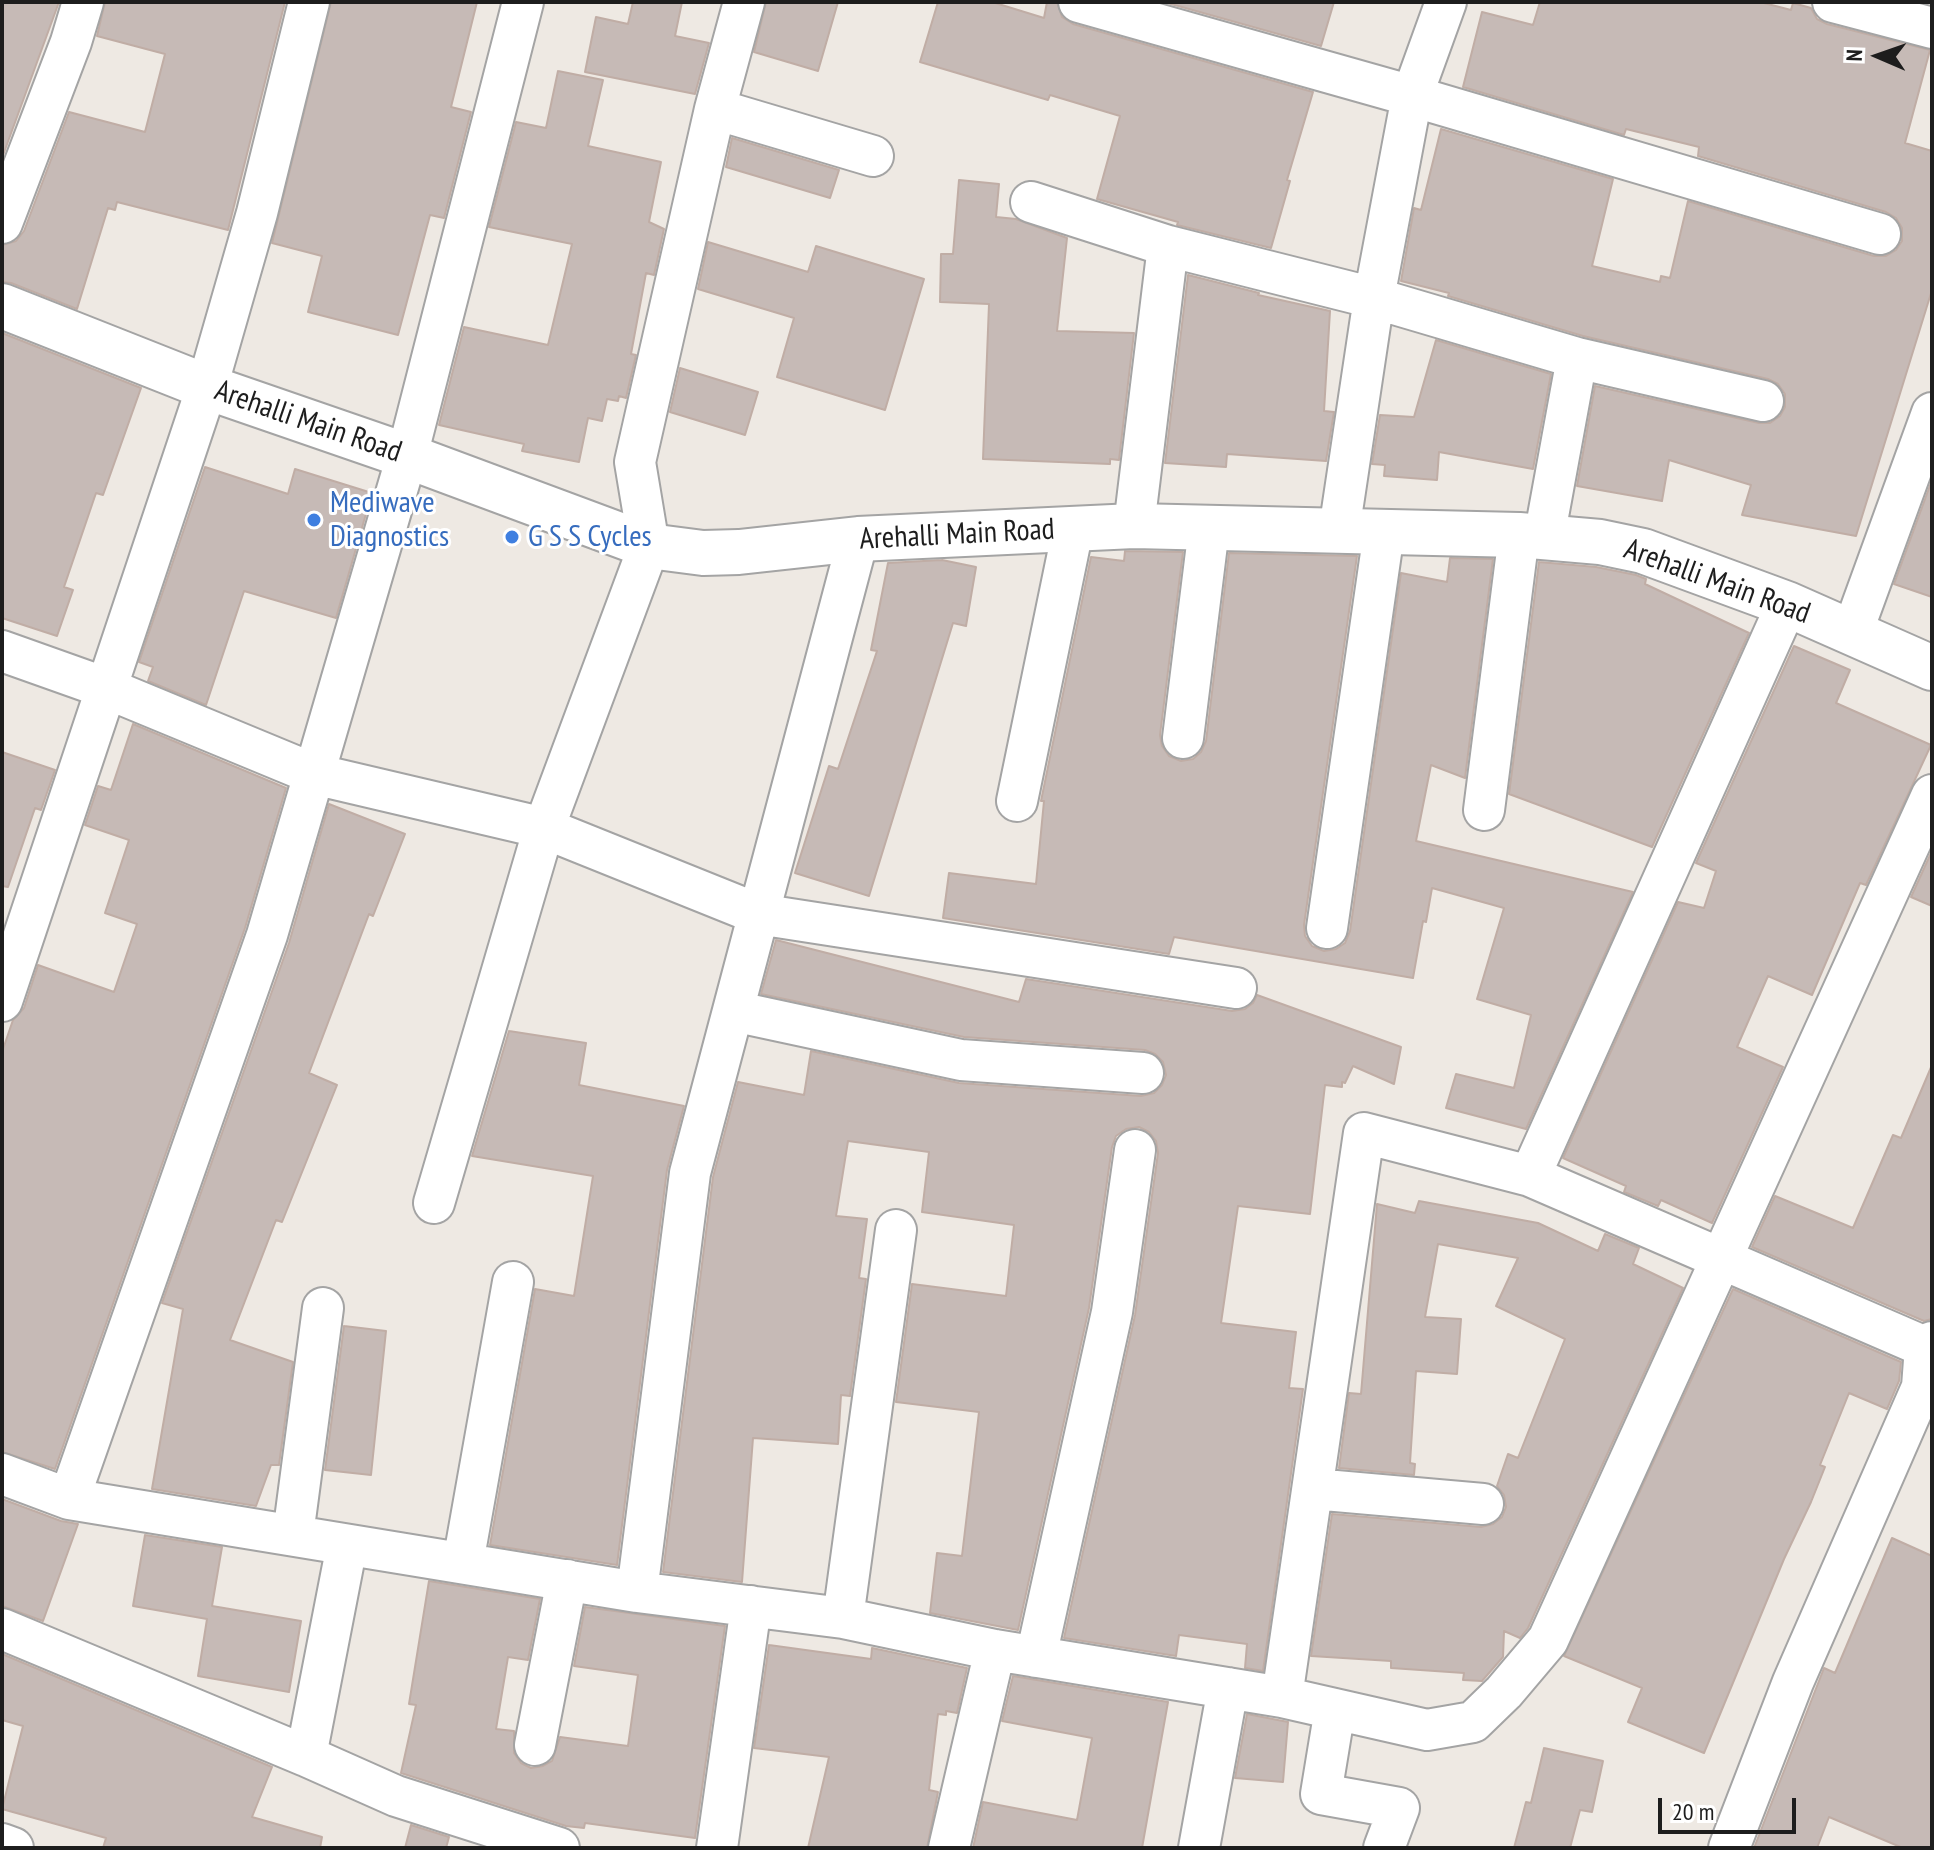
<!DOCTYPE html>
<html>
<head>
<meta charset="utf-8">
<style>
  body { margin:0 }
  #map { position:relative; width:1934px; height:1850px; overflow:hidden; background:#eee9e3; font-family:"PT Sans Narrow",sans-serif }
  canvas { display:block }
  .frame { position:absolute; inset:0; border:4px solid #1d1d1d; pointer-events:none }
  .north { position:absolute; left:1838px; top:16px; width:80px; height:80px; -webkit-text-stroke:6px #fff; paint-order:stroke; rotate:272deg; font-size:22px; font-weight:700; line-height:32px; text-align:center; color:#1d1d1d }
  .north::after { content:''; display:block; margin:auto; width:28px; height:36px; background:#1d1d1d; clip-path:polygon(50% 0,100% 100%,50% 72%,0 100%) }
  .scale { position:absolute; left:1658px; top:1798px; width:138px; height:36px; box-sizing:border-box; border:4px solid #1d1d1d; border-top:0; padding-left:10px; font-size:24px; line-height:28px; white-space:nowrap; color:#1d1d1d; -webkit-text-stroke:6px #fff; paint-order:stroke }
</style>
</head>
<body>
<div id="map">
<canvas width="1934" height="1850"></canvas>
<div class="frame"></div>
<div class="north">N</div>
<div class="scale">20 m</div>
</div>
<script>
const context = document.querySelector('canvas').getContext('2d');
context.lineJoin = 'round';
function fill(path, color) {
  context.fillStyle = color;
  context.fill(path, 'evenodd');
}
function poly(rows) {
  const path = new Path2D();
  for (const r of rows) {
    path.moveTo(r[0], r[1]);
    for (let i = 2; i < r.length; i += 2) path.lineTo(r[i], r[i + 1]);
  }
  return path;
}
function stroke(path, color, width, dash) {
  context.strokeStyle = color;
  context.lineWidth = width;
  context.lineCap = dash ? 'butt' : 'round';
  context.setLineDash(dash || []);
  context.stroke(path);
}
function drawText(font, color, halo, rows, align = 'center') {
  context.font = font + ' "PT Sans Narrow",sans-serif';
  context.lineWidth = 6;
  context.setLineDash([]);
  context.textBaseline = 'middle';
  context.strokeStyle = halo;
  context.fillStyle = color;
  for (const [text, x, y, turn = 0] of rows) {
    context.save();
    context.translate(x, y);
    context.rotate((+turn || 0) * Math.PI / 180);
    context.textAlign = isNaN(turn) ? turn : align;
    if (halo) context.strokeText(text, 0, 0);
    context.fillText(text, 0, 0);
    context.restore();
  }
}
const building = poly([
  [2,2,59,2,2,158,2,2],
  [105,2,285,2,228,230,117,202,115,210,108,208,77,309,11,283,2,282,2,245,16,241,24,231,69,112,145,132,165,54,97,36,105,2],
  [331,2,477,2,451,107,471,112,444,218,430,215,398,335,308,312,322,256,272,243,331,2],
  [633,2,682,2,675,36,709,43,695,94,585,72,596,17,628,24,633,2],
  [766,2,838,2,818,71,754,52,766,2],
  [938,2,992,2,1044,18,1047,2,1057,2,1062,17,1073,24,1313,92,1287,180,1290,181,1271,248,1177,225,1178,222,1097,199,1120,116,1050,95,1048,100,920,62,938,2],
  [1164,2,1334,2,1321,46,1164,2],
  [1540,2,1760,2,1791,10,1793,3,1811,8,1817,19,1827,24,1930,50,1905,143,1932,151,1932,290,1856,536,1742,515,1751,485,1669,460,1662,501,1577,486,1595,386,1759,423,1770,423,1780,416,1785,407,1785,394,1778,384,1768,379,1583,336,1448,296,1449,293,1401,281,1414,208,1421,210,1441,129,1613,179,1592,266,1660,282,1661,276,1670,278,1688,201,1874,256,1886,256,1896,250,1902,241,1902,228,1896,218,1886,212,1698,156,1699,147,1626,129,1624,135,1463,87,1482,12,1533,25,1540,2],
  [558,71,603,80,588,146,661,162,649,222,664,229,654,275,646,273,631,354,636,355,626,398,619,396,618,401,607,399,602,421,588,418,579,462,522,451,524,444,439,425,464,327,548,345,572,244,489,227,516,122,546,128,558,71],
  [732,138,839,170,830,198,726,167,732,138],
  [959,180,999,184,996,217,1016,219,1067,238,1057,331,1134,333,1119,460,1110,459,1110,464,983,459,989,304,940,302,941,254,953,254,959,180],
  [708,242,808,272,816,246,924,279,885,410,777,377,794,318,698,289,708,242],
  [1188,275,1259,293,1258,295,1330,311,1324,411,1334,412,1326,461,1227,454,1226,467,1165,463,1188,275],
  [2,333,141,388,103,495,96,493,64,587,73,590,57,636,2,618,2,333],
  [1436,340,1551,374,1533,469,1439,452,1437,480,1384,476,1385,465,1372,464,1380,415,1414,417,1436,340],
  [680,368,758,392,745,435,670,412,680,368],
  [205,467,288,494,295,469,372,493,336,618,244,591,206,705,148,681,153,667,139,662,205,467],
  [1932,480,1932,597,1894,584,1932,480],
  [1125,551,1183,552,1160,735,1162,746,1169,756,1181,761,1193,759,1201,752,1206,741,1229,553,1357,556,1304,925,1305,936,1312,946,1324,951,1336,949,1345,943,1350,931,1401,573,1447,582,1450,558,1493,559,1465,778,1431,765,1416,841,1633,892,1526,1129,1446,1108,1456,1074,1514,1088,1531,1015,1477,999,1504,908,1432,888,1426,922,1423,921,1413,978,1174,937,1169,954,943,918,949,873,1036,884,1044,801,1041,801,1091,557,1124,561,1125,551],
  [942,560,976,567,966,626,953,623,869,896,795,873,829,766,838,769,877,651,871,650,888,563,942,560],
  [1539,562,1596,567,1636,575,1646,579,1645,584,1749,633,1652,847,1509,794,1539,562],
  [1794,646,1850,670,1836,703,1931,745,1866,885,1860,883,1812,995,1768,976,1737,1047,1783,1067,1712,1223,1661,1200,1658,1206,1624,1192,1626,1186,1563,1158,1678,902,1704,908,1716,871,1696,863,1794,646],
  [133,724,286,788,245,928,55,1469,2,1452,2,1052,13,1020,24,1008,38,965,114,992,137,924,105,913,129,840,85,825,98,786,111,790,133,724],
  [2,752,55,770,41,810,35,808,8,887,2,886,2,752],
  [329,804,405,834,373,916,369,914,309,1073,337,1085,282,1222,276,1220,230,1340,293,1362,279,1465,271,1465,256,1506,152,1489,183,1309,162,1303,289,943,329,804],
  [1931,853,1932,854,1932,906,1911,897,1931,853],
  [776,940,1019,1002,1026,979,1232,1011,1245,1009,1253,1003,1257,995,1401,1047,1394,1084,1353,1066,1345,1083,1342,1082,1342,1087,1325,1085,1310,1214,1238,1206,1221,1323,1296,1332,1289,1388,1303,1389,1263,1671,1245,1668,1247,1644,1179,1635,1176,1656,1064,1638,1135,1315,1158,1153,1156,1141,1149,1132,1139,1127,1126,1129,1116,1136,1112,1147,1089,1308,1018,1630,930,1613,937,1553,962,1556,979,1412,896,1402,912,1284,1006,1296,1014,1225,922,1212,929,1152,848,1141,836,1216,867,1219,859,1278,866,1279,850,1396,841,1395,838,1444,753,1438,742,1582,663,1572,713,1177,738,1082,804,1095,811,1051,959,1083,1141,1096,1154,1093,1162,1085,1166,1075,1163,1062,1155,1054,1145,1050,964,1037,761,994,776,940],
  [509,1031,586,1043,579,1085,684,1106,667,1170,617,1565,490,1545,535,1289,574,1296,593,1176,472,1156,509,1031],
  [1932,1065,1932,1319,1924,1321,1752,1247,1775,1196,1853,1228,1893,1135,1901,1138,1932,1065],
  [1419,1201,1538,1223,1598,1251,1605,1234,1639,1248,1633,1264,1683,1288,1528,1628,1520,1638,1504,1631,1503,1657,1482,1681,1463,1680,1464,1673,1391,1668,1391,1661,1311,1656,1332,1514,1481,1527,1493,1524,1502,1517,1506,1507,1504,1495,1497,1486,1508,1454,1518,1458,1565,1339,1496,1306,1518,1258,1438,1244,1425,1317,1461,1319,1457,1374,1416,1371,1410,1463,1415,1464,1414,1475,1339,1468,1349,1393,1361,1394,1377,1204,1415,1213,1419,1201],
  [1733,1289,1901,1362,1899,1381,1887,1409,1849,1393,1820,1465,1825,1467,1811,1502,1784,1559,1704,1753,1628,1722,1642,1688,1564,1656,1733,1289],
  [344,1326,386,1331,371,1475,325,1470,344,1326],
  [2,1499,61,1521,78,1524,43,1621,2,1606,2,1499],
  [145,1535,222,1547,212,1606,301,1621,289,1692,198,1676,207,1619,133,1606,145,1535],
  [1892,1538,1932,1556,1932,1848,1903,1848,1829,1817,1817,1848,1754,1848,1824,1668,1835,1673,1892,1538],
  [429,1581,540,1599,528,1660,508,1657,496,1729,514,1731,514,1753,521,1763,531,1768,543,1766,552,1761,560,1737,628,1746,638,1675,574,1666,585,1607,725,1626,695,1838,585,1823,584,1828,566,1826,401,1773,416,1705,409,1704,429,1581],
  [769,1645,871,1659,872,1648,967,1668,957,1713,946,1711,946,1715,938,1714,929,1790,938,1792,927,1848,808,1848,829,1757,754,1748,769,1645],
  [2,1654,272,1767,252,1817,322,1837,320,1848,103,1848,106,1838,2,1809,23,1726,2,1720,2,1654],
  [1013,1676,1168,1702,1142,1848,973,1848,983,1802,1077,1820,1092,1738,1002,1721,1013,1676],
  [1247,1714,1288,1722,1283,1782,1235,1778,1247,1714],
  [1544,1748,1603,1761,1592,1812,1580,1810,1570,1848,1514,1848,1526,1802,1531,1803,1544,1748],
  [411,1825,449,1837,446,1848,405,1848,411,1825]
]);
fill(building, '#c6bab6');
stroke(building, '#c0ada5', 2);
const minor = poly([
  [1079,2,1412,96,1880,234],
  [1833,2,1932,28],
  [715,109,873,156],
  [1031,202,1168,246,1374,298,1577,358,1544,538],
  [2,223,71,42,83,2],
  [1577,358,1763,401],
  [1134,526,1168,246],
  [1339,531,1374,298,1412,96,1446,2],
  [1852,633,1932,413],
  [2,651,106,688,314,774,544,828,758,914,1236,988],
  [1183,738,1209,528],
  [1017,801,1073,529],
  [1484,810,1519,535],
  [1327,928,1384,532],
  [2,1001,207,387,257,213,309,2],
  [733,1011,961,1060,1143,1073],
  [1530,1176,1787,604],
  [434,1203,544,828,649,546,635,462,715,109,744,2],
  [2,1474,69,1499,637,1592,843,1618,995,1650,1282,1697,1427,1730,1473,1722,1504,1692,1548,1640,1932,795],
  [1313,1489,1483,1504],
  [69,1499,267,935,407,456,523,2],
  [293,1535,323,1308],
  [463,1563,513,1282],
  [637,1592,690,1173,858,539],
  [843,1618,896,1230],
  [2,1629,306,1756,396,1796,559,1848],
  [1036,1657,1112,1312,1135,1150],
  [1282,1697,1364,1133,1530,1176,1932,1350],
  [1335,1709,1321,1794,1399,1808,1384,1848],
  [535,1745,567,1580],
  [306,1756,347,1545],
  [2,1844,13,1848],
  [717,1848,751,1606],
  [949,1848,995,1650],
  [1199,1848,1228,1688],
  [1729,1848,1793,1682,1922,1387,1925,1347,1932,1342]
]);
const tertiary = poly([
  [2,306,207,387,407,456,649,546,703,553,739,552,858,539,1134,526,1519,535,1600,542,1643,551,1787,604,1932,668]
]);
stroke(minor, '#a4a4a4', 44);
stroke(tertiary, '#a4a4a4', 48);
stroke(minor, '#fff', 40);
stroke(tertiary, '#fff', 44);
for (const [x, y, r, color] of [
  [314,520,8,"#3f7fe0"],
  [512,537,8,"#3f7fe0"]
]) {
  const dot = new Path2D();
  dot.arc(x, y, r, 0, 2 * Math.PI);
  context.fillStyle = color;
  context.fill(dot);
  stroke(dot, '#fff', 3);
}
drawText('30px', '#1d1d1d', '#fff', [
  ["Arehalli Main Road",308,422,19],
  ["Arehalli Main Road",957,535,-3],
  ["Arehalli Main Road",1717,582,20]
]);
drawText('30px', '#366cbe', '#fff', [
  ["Mediwave",330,503],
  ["Diagnostics",330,537],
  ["G S S Cycles",528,537]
], 'left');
</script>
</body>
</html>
